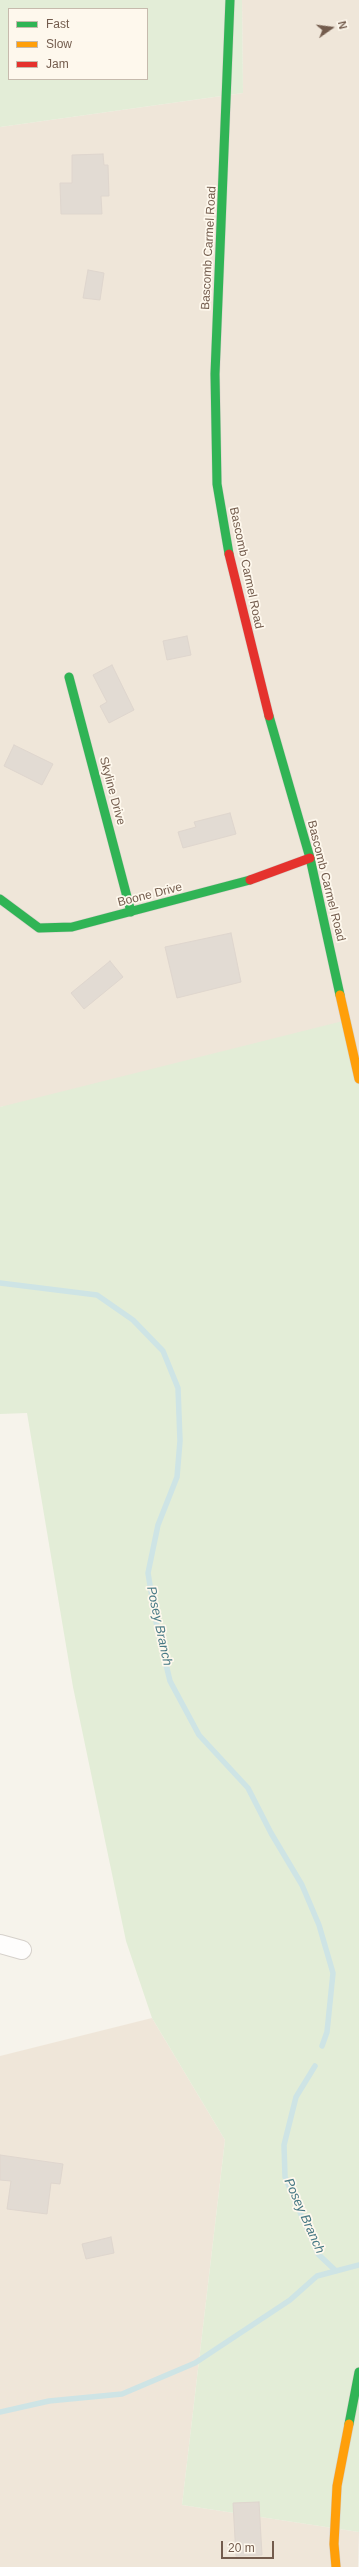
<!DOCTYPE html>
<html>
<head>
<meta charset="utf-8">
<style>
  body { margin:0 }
  #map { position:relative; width:359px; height:2567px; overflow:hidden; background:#f6f3eb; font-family:Helvetica,sans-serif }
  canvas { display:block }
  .legend { position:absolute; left:8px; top:8px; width:140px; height:72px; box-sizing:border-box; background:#fef8ed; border:1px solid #c6baad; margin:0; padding:5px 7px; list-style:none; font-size:12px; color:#735c4d }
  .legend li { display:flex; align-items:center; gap:8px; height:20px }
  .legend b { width:20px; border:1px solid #c6baad }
  .north { position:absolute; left:311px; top:8px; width:40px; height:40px; -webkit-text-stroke:3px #fef8ed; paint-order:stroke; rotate:76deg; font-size:11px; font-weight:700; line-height:16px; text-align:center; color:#735c4d }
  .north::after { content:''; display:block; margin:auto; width:14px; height:18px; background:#735c4d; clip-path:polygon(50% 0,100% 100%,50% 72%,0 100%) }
  .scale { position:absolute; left:221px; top:2541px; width:53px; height:18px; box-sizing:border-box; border:2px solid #735c4d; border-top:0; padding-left:5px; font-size:12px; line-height:14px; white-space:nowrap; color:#735c4d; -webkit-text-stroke:3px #fef8ed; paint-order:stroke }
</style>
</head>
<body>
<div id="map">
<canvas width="359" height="2567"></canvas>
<ul class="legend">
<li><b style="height:5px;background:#30b455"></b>Fast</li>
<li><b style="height:5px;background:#ff9f0a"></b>Slow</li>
<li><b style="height:5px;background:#e5322d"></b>Jam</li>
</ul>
<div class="north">N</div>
<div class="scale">20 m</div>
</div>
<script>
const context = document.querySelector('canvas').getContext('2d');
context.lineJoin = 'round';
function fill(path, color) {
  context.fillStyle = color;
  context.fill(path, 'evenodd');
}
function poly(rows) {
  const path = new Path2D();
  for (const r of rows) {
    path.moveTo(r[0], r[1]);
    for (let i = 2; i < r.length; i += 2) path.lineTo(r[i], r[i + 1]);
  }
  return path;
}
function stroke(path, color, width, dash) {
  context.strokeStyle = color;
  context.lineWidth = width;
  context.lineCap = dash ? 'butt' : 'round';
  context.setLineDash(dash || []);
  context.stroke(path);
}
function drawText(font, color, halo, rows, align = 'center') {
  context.font = font + ' Helvetica,sans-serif';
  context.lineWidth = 3.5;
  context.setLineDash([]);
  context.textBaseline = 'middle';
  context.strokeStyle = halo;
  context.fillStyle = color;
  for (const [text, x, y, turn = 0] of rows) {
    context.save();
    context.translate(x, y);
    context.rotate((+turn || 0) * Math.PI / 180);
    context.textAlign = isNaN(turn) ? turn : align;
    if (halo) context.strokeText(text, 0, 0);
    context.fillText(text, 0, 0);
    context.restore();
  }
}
fill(poly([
  [242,0,359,0,359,1059,0,1107,0,127,243,93],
  [152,2018,225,2140,182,2505,359,2532,358,2567,0,2567,0,2056]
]), '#efe6d9');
fill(poly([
  [0,0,242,0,243,93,0,127],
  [9,9,147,9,147,79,9,79],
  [351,1019,359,1059,359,2532,182,2505,225,2140,152,2018,126,1941,73,1687,27,1413,0,1414,0,1107]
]), '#e3edd7');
stroke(poly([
  [0,1283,97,1295,133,1320,163,1351,178,1388,180,1441,177,1477,158,1525,148,1573,157,1627,170,1681,199,1735,248,1788,271,1833,302,1885,319,1925,333,1973,327,2032,322,2046],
  [315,2066,296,2097,284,2145,285,2177,318,2254,336,2271],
  [0,2412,49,2401,122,2394,195,2363,290,2300,317,2276,359,2265]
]), '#cee4e5', 5.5);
const building = poly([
  [103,154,104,165,108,165,109,196,101,196,102,214,61,214,60,183,72,183,72,155,103,154],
  [88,270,104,273,100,300,83,298,88,270],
  [187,636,191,655,167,660,163,641,187,636],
  [112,665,134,710,109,723,100,706,107,702,93,675,112,665],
  [14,745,53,764,42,785,4,766,14,745],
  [230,813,236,834,183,848,178,832,196,827,194,822,230,813],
  [231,933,241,982,177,998,165,947,231,933],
  [110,961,123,977,84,1009,71,993,110,961],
  [0,2155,63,2164,60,2184,51,2183,47,2214,7,2209,11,2181,0,2180,0,2155],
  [111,2237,114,2253,86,2259,82,2244,111,2237],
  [259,2502,262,2555,236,2556,233,2503,259,2502]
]);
fill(building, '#e2dbd3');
stroke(building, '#dfd6ce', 1);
const street = poly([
  [0,1944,22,1950]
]);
const fast = poly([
  [229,554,217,484,215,374,230,0],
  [69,677,131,912],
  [269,716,310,858,340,995],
  [0,899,39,928,72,927,250,880],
  [349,2424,359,2372]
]);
const slow = poly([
  [340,995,359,1079],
  [336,2567,334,2544,337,2486,349,2424]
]);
const jam = poly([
  [229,554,269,716],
  [250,880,310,858]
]);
stroke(street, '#d5d0ca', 20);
stroke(fast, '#d6d0c9', 10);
stroke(slow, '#d6d0c9', 10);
stroke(jam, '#d6d0c9', 10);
stroke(street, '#fefdfc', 18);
stroke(fast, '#30b455', 9);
stroke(slow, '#ff9f0a', 9);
stroke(jam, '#e5322d', 9);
drawText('12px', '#735c4d', '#fef8ed', [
  ["Bascomb Carmel Road",209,248,-87],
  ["Bascomb Carmel Road",246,568,78],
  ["Skyline Drive",112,791,75],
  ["Bascomb Carmel Road",326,881,76],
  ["Boone Drive",150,895,-14]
]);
drawText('italic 13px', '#487985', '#fef8ed', [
  ["Posey Branch",159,1626,78],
  ["Posey Branch",304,2216,66]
]);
</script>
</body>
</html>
